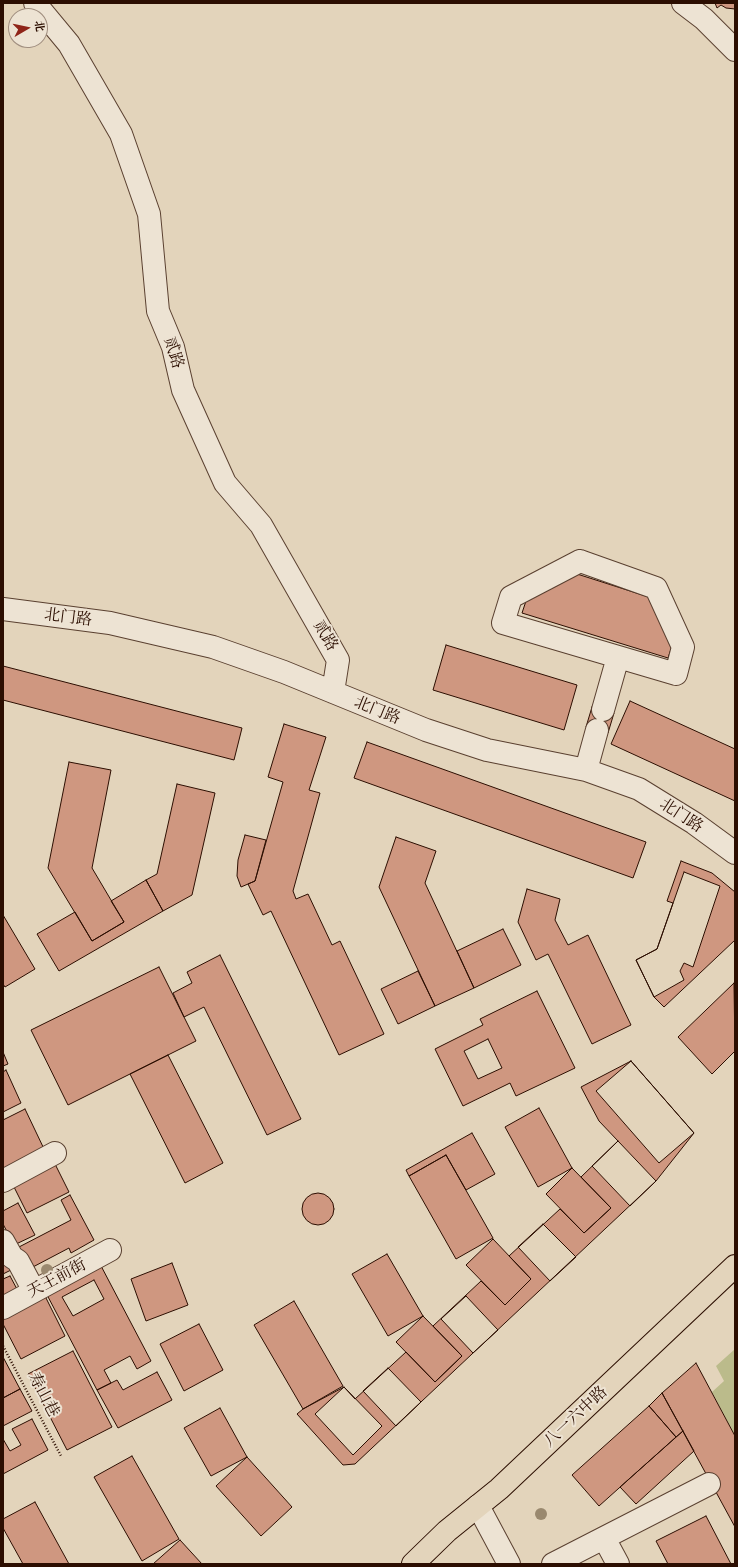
<!DOCTYPE html>
<html>
<head>
<meta charset="utf-8">
<style>
  body { margin:0 }
  #map { position:relative; width:738px; height:1567px; overflow:hidden; background:#e3d4bb; font-family:"IM FELL Great Primer","Noto Serif SC",serif }
  canvas { display:block }
  .frame { position:absolute; inset:0; border:4px solid #2c0e01; pointer-events:none }
  .north { position:absolute; left:8px; top:8px; width:40px; height:40px; box-sizing:border-box; background:#ede3d3; border:1px solid #a08e7f; border-radius:50%; rotate:81deg; font-size:11px; font-weight:700; line-height:16px; text-align:center; color:#2c0e01 }
  .north::after { content:''; display:block; margin:auto; width:14px; height:18px; background:#8f2418; clip-path:polygon(50% 0,100% 100%,50% 72%,0 100%) }
</style>
</head>
<body>
<div id="map">
<canvas width="738" height="1567"></canvas>
<div class="frame"></div>
<div class="north">北</div>
</div>
<script>
const context = document.querySelector('canvas').getContext('2d');
context.lineJoin = 'round';
function fill(path, color) {
  context.fillStyle = color;
  context.fill(path, 'evenodd');
}
function poly(rows) {
  const path = new Path2D();
  for (const r of rows) {
    if (r.length === 3) {
      path.moveTo(r[0] + r[2], r[1]);
      path.arc(r[0], r[1], r[2], 0, 2 * Math.PI);
      continue;
    }
    path.moveTo(r[0], r[1]);
    for (let i = 2; i < r.length; i += 2) path.lineTo(r[i], r[i + 1]);
  }
  return path;
}
function stroke(path, color, width, dash) {
  context.strokeStyle = color;
  context.lineWidth = width;
  context.lineCap = dash ? 'butt' : 'round';
  context.setLineDash(dash || []);
  context.stroke(path);
}
function drawText(font, color, halo, rows, align = 'center') {
  context.font = font + ' "IM FELL Great Primer","Noto Serif SC",serif';
  context.lineWidth = 4;
  context.setLineDash([]);
  context.textBaseline = 'middle';
  context.strokeStyle = halo;
  context.fillStyle = color;
  for (const [text, x, y, turn = 0] of rows) {
    context.save();
    context.translate(x, y);
    context.rotate((+turn || 0) * Math.PI / 180);
    context.textAlign = isNaN(turn) ? turn : align;
    if (halo) context.strokeText(text, 0, 0);
    context.fillText(text, 0, 0);
    context.restore();
  }
}
fill(poly([
  [735,1349,735,1436,712,1392,724,1381,716,1366]
]), '#bbbb8b');
const building = poly([
  [715,3,735,3,735,9,726,8,721,5,717,8,715,3],
  [574,573,652,598,673,643,668,658,522,613,527,598,574,573],
  [446,645,577,685,564,730,433,690,446,645],
  [3,666,242,728,234,760,3,700,3,666],
  [630,701,735,749,735,801,611,744,630,701],
  [592,707,614,713,608,733,586,727,592,707],
  [284,724,326,737,309,790,320,793,293,891,296,899,308,894,332,945,340,941,384,1034,339,1055,271,911,263,915,248,884,255,881,283,782,268,777,284,724],
  [367,742,646,842,633,878,354,778,367,742],
  [69,762,111,770,92,868,124,922,92,941,48,868,69,762],
  [177,784,215,793,192,895,163,911,146,880,157,874,177,784],
  [245,835,266,840,255,881,241,887,237,876,238,860,245,835],
  [396,837,436,851,425,883,474,988,435,1006,379,887,396,837],
  [681,861,712,873,735,892,735,940,664,1007,654,997,636,960,657,949,673,903,667,901,681,861],
  [684,872,720,886,693,967,684,963,680,971,684,980,654,997,636,960,657,949,684,872],
  [146,880,163,911,59,971,37,934,75,912,92,941,124,922,111,901,146,880],
  [527,889,560,899,555,920,568,945,588,935,631,1025,592,1044,548,954,536,960,518,922,527,889],
  [3,915,35,969,5,987,3,984,3,915],
  [503,929,521,965,474,988,457,951,503,929],
  [220,955,301,1119,267,1135,204,1007,184,1017,173,993,192,983,187,972,220,955],
  [159,967,196,1041,68,1105,31,1030,159,967],
  [418,971,435,1006,398,1024,381,989,418,971],
  [734,983,735,1051,712,1074,678,1037,734,983],
  [537,991,575,1068,516,1096,510,1083,463,1106,435,1049,483,1025,480,1019,537,991],
  [488,1039,502,1068,478,1079,464,1051,488,1039],
  [3,1052,8,1064,3,1066,3,1052],
  [168,1055,223,1163,185,1183,130,1074,168,1055],
  [631,1061,694,1133,659,1163,596,1091,631,1061],
  [631,1061,694,1133,656,1181,355,1464,343,1465,297,1414,303,1409,344,1387,355,1399,406,1352,435,1382,462,1356,433,1326,481,1281,505,1305,531,1279,509,1256,560,1209,584,1233,611,1208,581,1177,618,1141,599,1121,581,1087,631,1061],
  [6,1070,21,1103,3,1112,3,1072,6,1070],
  [539,1108,572,1168,538,1187,505,1127,539,1108],
  [25,1109,45,1151,3,1171,3,1120,25,1109],
  [472,1133,495,1174,466,1190,446,1155,409,1176,406,1170,472,1133],
  [618,1141,656,1181,630,1206,592,1166,618,1141],
  [446,1155,493,1238,456,1259,409,1176,446,1155],
  [55,1164,69,1192,27,1213,13,1185,55,1164],
  [572,1168,611,1208,584,1233,546,1194,572,1168],
  [318,1209,16],
  [70,1195,94,1240,71,1253,69,1248,31,1268,19,1247,71,1220,61,1200,70,1195],
  [18,1203,35,1235,14,1245,3,1224,3,1211,18,1203],
  [543,1224,576,1257,550,1281,518,1247,543,1224],
  [493,1239,531,1279,505,1305,466,1265,493,1239],
  [387,1254,423,1316,388,1336,352,1274,387,1254],
  [3,1259,13,1269,3,1274,3,1259],
  [172,1263,188,1305,146,1321,131,1279,172,1263],
  [100,1264,151,1361,137,1369,130,1356,104,1370,111,1383,97,1390,46,1293,100,1264],
  [94,1280,104,1299,73,1316,62,1297,94,1280],
  [10,1276,18,1291,3,1298,3,1279,10,1276],
  [44,1294,65,1336,21,1359,3,1324,3,1315,44,1294],
  [466,1296,498,1330,473,1353,441,1319,466,1296],
  [294,1301,343,1386,303,1409,254,1325,294,1301],
  [423,1316,462,1356,435,1382,396,1342,423,1316],
  [199,1324,223,1370,184,1391,160,1344,199,1324],
  [73,1351,112,1427,67,1450,28,1374,73,1351],
  [3,1357,20,1389,3,1398,3,1357],
  [696,1363,735,1436,735,1527,662,1393,696,1363],
  [388,1368,421,1402,396,1426,363,1391,388,1368],
  [157,1372,172,1400,118,1428,97,1390,117,1380,123,1390,157,1372],
  [344,1387,382,1426,353,1455,315,1414,344,1387],
  [20,1389,32,1411,3,1426,3,1398,20,1389],
  [662,1393,683,1431,676,1437,649,1406,662,1393],
  [649,1406,676,1437,599,1506,572,1475,649,1406],
  [220,1408,247,1457,211,1476,184,1428,220,1408],
  [32,1419,48,1450,3,1474,3,1439,10,1451,21,1445,12,1429,32,1419],
  [683,1431,694,1451,636,1504,620,1487,683,1431],
  [132,1456,179,1539,142,1561,94,1477,132,1456],
  [247,1457,292,1507,261,1536,216,1486,247,1457],
  [35,1502,69,1564,23,1564,3,1528,3,1519,35,1502],
  [706,1516,731,1564,668,1564,656,1541,706,1516],
  [180,1540,202,1564,153,1564,180,1540]
]);
fill(building, '#cf9780');
stroke(building, '#2c0e01', 1);
const minor = poly([
  [35,3,69,44,121,134,149,214,158,311,173,347,183,390,225,483,261,525,338,660,333,692],
  [683,3,704,19,735,50],
  [580,561,656,588,683,647,676,674,503,623,511,597,580,561],
  [3,609,110,623,213,647,284,672,426,730,487,750,586,770,639,789,694,823,735,853],
  [603,710,618,657],
  [586,770,597,730],
  [3,1181,55,1153],
  [3,1241,12,1257,18,1261,34,1291],
  [3,1308,110,1250],
  [478,1506,509,1564],
  [604,1538,618,1564],
  [553,1564,709,1484]
]);
const major = poly([
  [413,1564,447,1531,499,1489,735,1266]
]);
stroke(minor, '#5a4030', 24);
stroke(major, '#2c0e01', 24);
stroke(poly([
  [3,1346,61,1456]
]), '#2c0e01', 2.5, [1, 2]);
stroke(minor, '#ede3d3', 22);
stroke(major, '#e3d4bb', 22);
context.fillStyle = '#9a896f';
for (const [x, y] of [
  [47,1270],
  [541,1514]
]) {
  context.beginPath();
  context.arc(x, y, 6, 0, 2 * Math.PI);
  context.fill();
}
drawText('16px', '#2c0e01', '#ede3d3', [
  ["贰路",173,353,73],
  ["北门路",68,618,7],
  ["贰路",325,636,60],
  ["北门路",377,711,22],
  ["北门路",681,816,33],
  ["天王前街",57,1279,-28],
  ["寿山巷",43,1395,62],
  ["八一六中路",576,1417,-43]
]);
</script>
</body>
</html>
